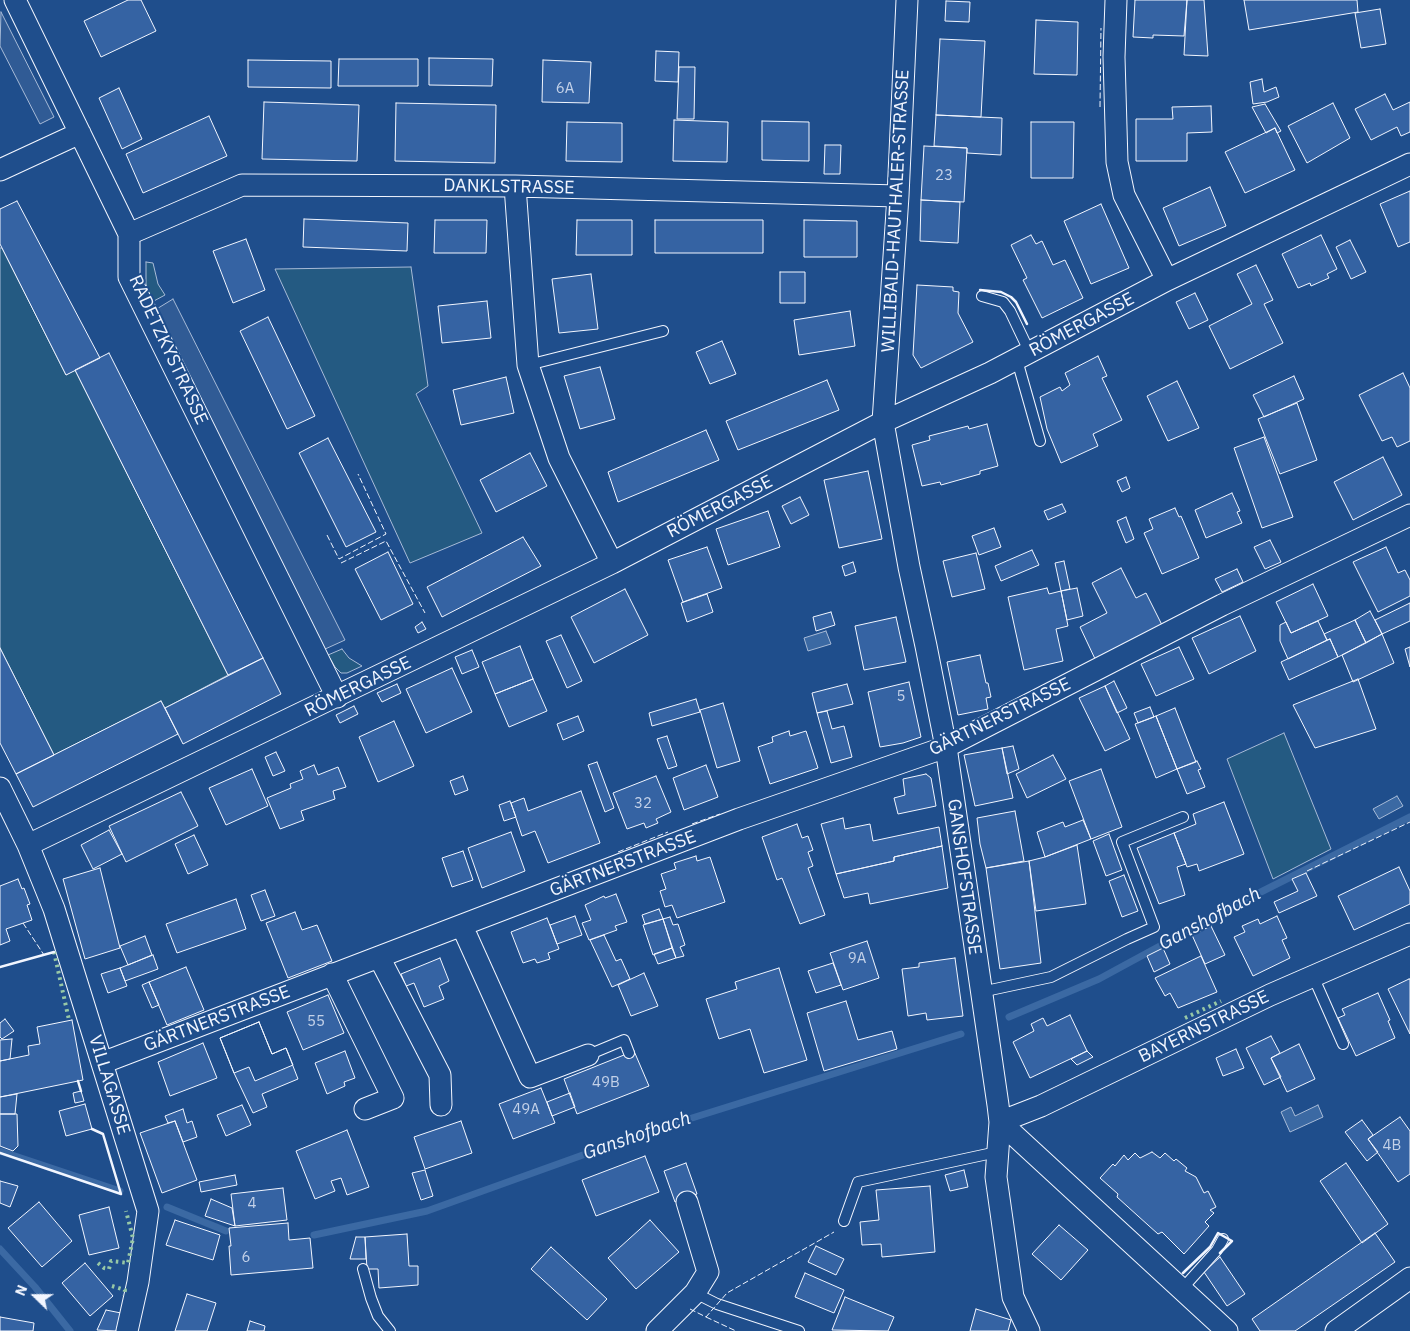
<!DOCTYPE html>
<html>
<head>
<meta charset="utf-8">
<style>
  body { margin:0 }
  #map { position:relative; width:1410px; height:1331px; overflow:hidden; background:#1f4e8c; font-family:"IBM Plex Sans",sans-serif }
  canvas { display:block }
  .north { position:absolute; left:10px; top:1271px; width:50px; height:50px; -webkit-text-stroke:4px #1f4e8c; paint-order:stroke; rotate:292deg; font-size:14px; font-weight:700; line-height:20px; text-align:center; color:#f2f6ff }
  .north::after { content:''; display:block; margin:auto; width:18px; height:22px; background:#f2f6ff; clip-path:polygon(50% 0,100% 100%,50% 72%,0 100%) }
</style>
</head>
<body>
<div id="map">
<canvas width="1410" height="1331"></canvas>
<div class="north">N</div>
</div>
<script>
const context = document.querySelector('canvas').getContext('2d');
context.lineJoin = 'round';
function fill(path, color) {
  context.fillStyle = color;
  context.fill(path, 'evenodd');
}
function poly(rows) {
  const path = new Path2D();
  for (const r of rows) {
    path.moveTo(r[0], r[1]);
    for (let i = 2; i < r.length; i += 2) path.lineTo(r[i], r[i + 1]);
  }
  return path;
}
function stroke(path, color, width, dash) {
  context.strokeStyle = color;
  context.lineWidth = width;
  context.lineCap = dash ? 'butt' : 'round';
  context.setLineDash(dash || []);
  context.stroke(path);
}
function drawText(font, color, halo, rows, align = 'center') {
  context.font = font + ' "IBM Plex Sans",sans-serif';
  context.lineWidth = 4;
  context.setLineDash([]);
  context.textBaseline = 'middle';
  context.strokeStyle = halo;
  context.fillStyle = color;
  for (const [text, x, y, turn = 0] of rows) {
    context.save();
    context.translate(x, y);
    context.rotate((+turn || 0) * Math.PI / 180);
    context.textAlign = isNaN(turn) ? turn : align;
    if (halo) context.strokeText(text, 0, 0);
    context.fillText(text, 0, 0);
    context.restore();
  }
}
const green = poly([
  [0,248,2,248,66,375,75,370,228,675,165,708,161,701,54,755,0,648,0,248],
  [146,262,153,263,158,284,165,295,152,302,146,284,146,262],
  [411,267,428,386,416,394,482,533,410,563,275,269,411,267],
  [342,649,349,658,362,666,347,673,341,673,335,667,328,655,342,649],
  [1284,733,1331,849,1273,879,1227,759,1284,733]
]);
fill(green, '#245a82');
stroke(green, '#a8bbd7', 1);
const parking = poly([
  [1,12,54,117,40,124,0,46,1,12],
  [173,299,345,640,323,650,155,310,173,299]
]);
fill(parking, '#305b95');
stroke(parking, '#a8bbd7', 1);
const water = poly([
  [826,631,831,644,808,651,804,638,826,631],
  [1397,796,1403,806,1379,819,1373,809,1397,796],
  [1318,1105,1323,1117,1290,1132,1281,1112,1291,1107,1295,1116,1318,1105]
]);
fill(water, '#3b69a3');
stroke(water, '#a8bbd7', 1);
stroke(poly([
  [1009,1017,1099,979,1239,903,1410,817],
  [0,1151,120,1191],
  [167,1207,226,1231],
  [314,1235,427,1211,644,1133,961,1034],
  [0,1249,35,1287,70,1331]
]), '#3b69a3', 7);
const building = poly([
  [128,0,141,0,156,31,101,57,84,21,128,0],
  [1135,0,1187,0,1184,36,1153,35,1153,38,1133,37,1135,0],
  [1187,0,1204,0,1208,56,1184,55,1187,0],
  [1244,0,1357,0,1358,12,1249,30,1244,0],
  [946,1,970,2,969,22,945,21,946,1],
  [1380,9,1386,44,1361,48,1355,13,1380,9],
  [1036,20,1078,22,1077,75,1034,74,1036,20],
  [940,39,985,41,981,117,936,115,940,39],
  [656,51,679,52,678,82,655,81,656,51],
  [429,58,493,59,492,86,429,85,429,58],
  [339,59,418,59,418,86,338,86,339,59],
  [248,60,331,61,331,88,248,87,248,60],
  [543,60,591,62,589,103,542,102,543,60],
  [679,67,695,67,694,119,677,119,679,67],
  [1262,79,1264,92,1276,87,1279,97,1267,102,1253,104,1250,82,1262,79],
  [119,88,142,139,122,149,99,98,119,88],
  [1385,94,1393,110,1410,102,1410,132,1401,136,1397,127,1371,140,1355,109,1385,94],
  [264,102,359,105,357,161,262,159,264,102],
  [396,103,496,105,495,163,395,161,396,103],
  [1333,103,1350,138,1307,163,1288,126,1333,103],
  [1265,104,1281,131,1277,133,1275,128,1266,133,1252,107,1265,104],
  [1211,106,1212,132,1187,133,1187,161,1136,161,1136,119,1173,119,1172,107,1211,106],
  [936,115,1002,118,1001,155,967,153,967,148,934,146,936,115],
  [209,116,227,156,143,193,126,154,209,116],
  [674,120,728,122,727,162,673,161,674,120],
  [762,121,809,122,809,161,762,160,762,121],
  [567,122,622,123,622,162,566,161,567,122],
  [1031,122,1074,122,1073,178,1031,178,1031,122],
  [1275,128,1295,170,1245,193,1225,152,1275,128],
  [825,145,841,145,840,174,824,174,825,145],
  [924,146,967,148,964,202,921,200,924,146],
  [1210,187,1226,226,1179,246,1163,208,1210,187],
  [1410,191,1410,242,1398,247,1380,204,1410,191],
  [921,200,960,202,958,243,920,241,921,200],
  [17,201,100,358,66,375,0,244,0,209,17,201],
  [1101,204,1129,268,1091,284,1064,221,1101,204],
  [304,219,408,223,407,251,303,247,304,219],
  [435,220,487,220,486,253,434,253,435,220],
  [577,220,632,220,632,255,576,255,577,220],
  [655,220,763,220,763,253,655,253,655,220],
  [804,220,857,221,857,257,804,257,804,220],
  [1031,235,1036,244,1042,241,1053,265,1065,260,1083,298,1042,318,1023,280,1027,278,1011,245,1031,235],
  [1321,235,1337,269,1327,274,1329,278,1311,286,1310,283,1298,288,1282,254,1321,235],
  [246,239,265,290,233,303,213,251,246,239],
  [1350,240,1366,272,1351,279,1336,247,1350,240],
  [1256,265,1273,300,1264,304,1283,343,1230,369,1209,326,1252,304,1237,274,1256,265],
  [780,272,805,272,805,303,780,303,780,272],
  [591,274,598,329,559,333,552,279,591,274],
  [917,285,953,287,953,291,959,292,958,313,973,342,921,368,913,355,917,285],
  [1195,293,1208,320,1189,329,1176,302,1195,293],
  [487,301,491,338,442,343,438,306,487,301],
  [850,311,855,346,799,355,794,320,850,311],
  [268,317,315,416,287,429,240,331,268,317],
  [722,341,736,374,710,384,696,352,722,341],
  [109,353,263,658,228,675,75,370,109,353],
  [1098,356,1107,376,1102,378,1122,420,1093,434,1098,446,1061,463,1047,429,1040,397,1060,387,1062,391,1070,385,1065,373,1098,356],
  [600,367,615,419,580,429,564,376,600,367],
  [1403,373,1410,388,1410,441,1397,447,1392,437,1382,441,1359,395,1403,373],
  [1294,376,1304,399,1264,417,1253,395,1294,376],
  [506,377,514,413,461,425,453,390,506,377],
  [827,380,839,410,738,450,726,421,827,380],
  [1177,381,1199,428,1168,441,1147,396,1177,381],
  [1297,403,1317,460,1280,474,1258,419,1297,403],
  [987,424,998,466,980,471,980,474,941,485,940,482,922,486,912,445,930,440,929,436,968,426,969,429,987,424],
  [706,430,719,460,618,502,608,472,706,430],
  [1264,437,1293,517,1262,528,1234,448,1264,437],
  [328,438,376,532,346,547,299,453,328,438],
  [530,453,547,486,496,512,480,480,530,453],
  [1383,457,1402,495,1353,520,1334,482,1383,457],
  [868,471,882,539,839,548,824,480,868,471],
  [1126,477,1130,488,1122,492,1117,481,1126,477],
  [1232,493,1240,511,1237,512,1242,523,1206,538,1195,510,1232,493],
  [800,497,809,515,791,524,782,506,800,497],
  [1062,504,1066,512,1048,520,1044,511,1062,504],
  [1175,508,1179,517,1181,516,1199,558,1162,574,1144,533,1153,529,1149,519,1175,508],
  [768,511,780,547,728,565,716,529,768,511],
  [1126,517,1134,539,1126,543,1117,521,1126,517],
  [994,528,1001,547,979,555,972,536,994,528],
  [523,537,541,566,442,617,427,587,523,537],
  [1270,540,1281,562,1265,569,1254,547,1270,540],
  [707,547,722,588,683,602,668,560,707,547],
  [1386,547,1398,573,1405,570,1410,580,1410,596,1378,612,1353,562,1386,547],
  [1032,550,1039,565,1001,581,995,566,1032,550],
  [388,552,413,604,381,620,355,569,388,552],
  [976,553,985,589,952,597,943,561,976,553],
  [1064,561,1070,589,1061,591,1055,563,1064,561],
  [853,562,856,572,845,576,842,566,853,562],
  [1121,568,1136,598,1146,593,1163,627,1096,661,1080,627,1107,613,1092,583,1121,568],
  [1237,569,1243,582,1222,592,1215,579,1237,569],
  [1313,584,1328,616,1291,633,1276,602,1313,584],
  [1047,588,1049,594,1061,591,1068,626,1056,629,1063,661,1024,670,1008,597,1047,588],
  [1077,588,1083,616,1067,620,1061,591,1077,588],
  [625,589,648,635,594,663,571,617,625,589],
  [707,594,713,612,687,622,681,603,707,594],
  [1410,603,1410,621,1382,634,1375,620,1410,603],
  [1370,611,1382,634,1366,643,1355,620,1370,611],
  [831,612,835,625,816,631,813,617,831,612],
  [1240,616,1256,651,1209,674,1192,638,1240,616],
  [896,617,906,662,864,670,855,626,896,617],
  [1355,620,1366,643,1338,657,1330,639,1327,640,1324,634,1355,620],
  [1318,621,1327,640,1288,659,1280,641,1280,625,1286,622,1291,633,1318,621],
  [422,622,426,629,418,633,415,627,422,622],
  [1382,634,1394,663,1353,682,1342,655,1382,634],
  [561,635,582,681,567,688,546,641,561,635],
  [1330,639,1338,657,1289,680,1281,662,1330,639],
  [520,646,533,679,495,694,482,662,520,646],
  [1179,647,1194,679,1156,696,1141,664,1179,647],
  [1410,647,1410,667,1405,649,1410,647],
  [0,648,54,755,16,774,0,743,0,648],
  [472,650,479,667,462,674,455,657,472,650],
  [980,655,986,683,988,683,991,697,986,698,988,709,958,715,947,662,980,655],
  [263,658,281,694,183,744,165,708,263,658],
  [452,668,472,712,426,733,406,689,452,668],
  [533,679,547,711,509,727,495,694,533,679],
  [1358,679,1376,729,1315,748,1293,705,1358,679],
  [1114,681,1127,708,1117,713,1105,686,1114,681],
  [909,682,921,737,903,743,880,747,868,692,909,682],
  [397,684,401,693,382,702,377,693,397,684],
  [847,684,853,704,817,713,812,693,847,684],
  [1105,686,1130,739,1105,751,1079,698,1105,686],
  [696,699,700,712,652,726,649,713,696,699],
  [161,701,178,734,33,807,16,774,161,701],
  [723,703,740,761,717,768,700,710,723,703],
  [354,706,358,714,340,723,336,715,354,706],
  [1150,707,1154,717,1138,723,1134,713,1150,707],
  [1175,708,1196,762,1177,769,1156,716,1175,708],
  [827,711,832,729,844,726,852,757,831,763,817,713,827,711],
  [578,716,584,731,563,740,557,724,578,716],
  [1156,716,1177,769,1156,778,1135,724,1156,716],
  [394,721,414,766,378,782,359,737,394,721],
  [789,731,790,736,806,731,818,768,770,784,758,747,773,742,772,737,789,731],
  [667,736,677,766,668,769,657,739,667,736],
  [1013,746,1019,769,1007,774,1002,748,1013,746],
  [1002,748,1013,798,975,806,964,755,1002,748],
  [276,752,285,771,273,776,265,757,276,752],
  [1053,755,1066,779,1027,798,1016,774,1053,755],
  [1197,761,1201,769,1198,770,1205,787,1187,794,1177,769,1197,761],
  [597,762,614,808,605,812,588,765,597,762],
  [314,765,318,775,338,767,346,787,333,791,335,799,301,811,304,820,280,829,267,798,291,788,290,784,303,779,300,771,314,765],
  [706,765,718,797,684,810,673,778,706,765],
  [252,769,268,806,226,825,209,788,252,769],
  [1101,769,1122,827,1091,839,1069,781,1101,769],
  [926,774,931,778,936,806,898,814,894,798,905,795,903,779,926,774],
  [463,776,468,790,455,795,450,781,463,776],
  [656,776,671,812,656,819,658,823,646,828,644,823,627,829,613,793,656,776],
  [581,791,600,843,548,863,535,831,522,836,511,803,524,798,528,811,581,791],
  [181,792,198,826,126,862,109,826,181,792],
  [510,801,516,817,504,821,499,805,510,801],
  [1224,802,1244,854,1199,871,1197,864,1187,867,1174,833,1196,824,1193,814,1224,802],
  [1015,811,1024,861,986,868,980,844,977,818,1015,811],
  [843,818,845,829,870,824,873,841,939,827,942,846,894,857,894,861,836,874,821,824,843,818],
  [1083,820,1091,839,1045,857,1037,832,1063,822,1065,827,1083,820],
  [797,824,802,838,808,836,813,850,808,852,813,866,808,868,825,915,800,924,782,878,777,880,762,837,797,824],
  [109,830,122,854,93,869,81,845,109,830],
  [511,832,525,871,482,888,468,848,511,832],
  [1174,833,1186,864,1177,867,1185,895,1159,904,1137,848,1174,833],
  [1109,834,1122,870,1106,876,1093,841,1109,834],
  [194,835,208,865,188,874,175,844,194,835],
  [1077,845,1086,904,1036,911,1029,861,1045,857,1077,845],
  [942,846,948,888,870,904,868,893,844,898,836,874,894,861,894,857,942,846],
  [463,851,473,880,452,887,442,858,463,851],
  [696,856,697,861,710,857,725,902,677,918,672,905,665,907,660,891,666,889,661,874,676,869,674,863,696,856],
  [1029,861,1041,963,1000,969,986,868,1029,861],
  [1399,867,1410,891,1410,904,1354,930,1338,896,1399,867],
  [100,868,120,948,85,959,63,879,100,868],
  [1306,873,1317,896,1279,913,1274,902,1298,891,1292,879,1306,873],
  [1124,875,1138,911,1122,917,1109,881,1124,875],
  [18,879,22,889,24,888,30,904,27,905,32,920,6,929,10,941,0,945,0,886,18,879],
  [265,890,275,916,261,921,251,895,265,890],
  [616,894,627,922,615,926,617,930,589,940,582,923,591,920,585,905,604,896,605,898,616,894],
  [236,899,246,929,177,953,166,924,236,899],
  [659,909,663,919,645,924,642,915,659,909],
  [295,912,302,930,317,925,332,961,288,978,266,923,295,912],
  [575,916,582,935,557,944,550,925,575,916],
  [1277,916,1287,938,1282,940,1290,958,1253,976,1234,937,1245,932,1242,926,1258,919,1260,924,1277,916],
  [670,917,673,925,678,924,685,945,680,947,684,956,676,958,663,919,670,917],
  [547,918,559,949,548,953,550,959,537,963,535,959,523,963,511,932,547,918],
  [663,919,672,948,653,955,643,925,663,919],
  [1211,926,1225,955,1205,964,1192,935,1211,926],
  [604,935,616,961,621,959,630,979,612,987,590,940,604,935],
  [145,936,152,955,128,965,120,946,145,936],
  [867,941,879,978,843,990,830,953,867,941],
  [672,948,676,958,658,964,654,954,672,948],
  [1163,948,1170,964,1154,972,1147,956,1163,948],
  [153,955,158,969,125,981,120,968,153,955],
  [1201,956,1217,992,1178,1008,1170,993,1165,996,1155,978,1201,956],
  [440,958,449,981,439,986,444,999,424,1007,414,983,406,986,401,974,440,958],
  [955,958,963,1016,927,1020,926,1013,908,1016,902,969,919,967,919,963,955,958],
  [833,963,841,985,816,993,808,971,833,963],
  [186,967,204,1010,167,1025,149,982,186,967],
  [120,968,127,986,108,993,101,974,120,968],
  [779,968,807,1060,764,1073,750,1029,719,1039,706,999,737,989,735,982,779,968],
  [644,973,658,1006,631,1016,618,985,644,973],
  [1409,979,1410,979,1410,1034,1388,989,1409,979],
  [149,982,159,1005,152,1008,142,985,149,982],
  [1378,993,1390,1020,1388,1021,1395,1038,1356,1056,1338,1018,1345,1015,1342,1009,1378,993],
  [328,995,344,1033,303,1050,287,1012,328,995],
  [846,1001,858,1040,892,1031,897,1049,824,1071,807,1013,846,1001],
  [1070,1015,1087,1051,1030,1078,1013,1042,1034,1031,1031,1024,1043,1018,1047,1026,1070,1015],
  [5,1019,14,1031,2,1039,0,1037,0,1023,5,1019],
  [72,1020,83,1080,0,1097,0,1061,29,1055,28,1046,40,1044,37,1027,72,1020],
  [259,1022,272,1054,286,1048,298,1079,262,1094,267,1107,253,1113,234,1073,220,1038,259,1022],
  [259,1022,272,1054,286,1048,293,1065,255,1081,249,1067,234,1073,220,1038,259,1022],
  [1271,1036,1280,1053,1271,1058,1281,1077,1264,1085,1246,1048,1271,1036],
  [12,1039,10,1059,0,1061,0,1040,12,1039],
  [203,1043,217,1078,170,1096,158,1062,203,1043],
  [1299,1044,1315,1079,1287,1092,1271,1058,1299,1044],
  [1236,1049,1244,1068,1223,1076,1216,1058,1236,1049],
  [345,1051,355,1078,344,1082,345,1086,327,1094,315,1063,345,1051],
  [634,1051,649,1086,577,1114,564,1079,634,1051],
  [1087,1051,1093,1057,1077,1065,1071,1059,1087,1051],
  [541,1088,555,1123,513,1139,499,1104,541,1088],
  [81,1091,84,1101,75,1103,73,1093,81,1091],
  [570,1093,575,1107,552,1116,547,1102,570,1093],
  [17,1094,15,1114,0,1114,0,1097,17,1094],
  [85,1104,92,1129,66,1136,59,1111,85,1104],
  [242,1105,251,1125,226,1136,217,1115,242,1105],
  [183,1109,187,1123,192,1121,197,1137,183,1142,175,1121,168,1123,165,1116,183,1109],
  [0,1114,17,1114,18,1146,13,1151,0,1146,0,1114],
  [1400,1117,1410,1131,1410,1174,1398,1182,1368,1139,1400,1117],
  [1362,1120,1373,1135,1368,1139,1378,1152,1367,1161,1345,1132,1362,1120],
  [175,1121,197,1180,162,1193,140,1133,175,1121],
  [461,1121,472,1153,425,1169,414,1137,461,1121],
  [347,1130,369,1187,347,1195,341,1178,331,1181,335,1191,315,1199,296,1151,347,1130],
  [1152,1152,1160,1158,1165,1153,1174,1161,1176,1159,1187,1168,1185,1171,1196,1177,1204,1193,1208,1191,1216,1207,1210,1210,1214,1213,1205,1222,1209,1226,1184,1254,1162,1232,1158,1234,1138,1216,1117,1197,1118,1194,1100,1178,1113,1164,1115,1166,1124,1155,1128,1160,1135,1153,1140,1158,1152,1152],
  [645,1156,659,1192,596,1216,582,1180,645,1156],
  [686,1163,697,1194,675,1202,664,1171,686,1163],
  [1346,1163,1388,1224,1362,1243,1320,1181,1346,1163],
  [425,1170,433,1196,421,1200,412,1173,425,1170],
  [964,1170,968,1187,950,1191,945,1175,964,1170],
  [235,1175,237,1185,201,1192,199,1182,235,1175],
  [0,1181,18,1186,10,1207,0,1203,0,1181],
  [930,1186,935,1252,882,1257,881,1244,862,1245,860,1222,879,1220,876,1190,930,1186],
  [283,1188,287,1220,235,1226,231,1194,283,1188],
  [211,1199,232,1208,235,1226,205,1216,211,1199],
  [39,1202,72,1241,42,1267,8,1228,39,1202],
  [109,1207,119,1248,89,1255,79,1215,109,1207],
  [175,1220,220,1235,213,1260,166,1245,175,1220],
  [650,1220,679,1252,636,1289,608,1258,650,1220],
  [288,1223,289,1240,310,1238,313,1268,231,1275,229,1246,231,1246,229,1228,288,1223],
  [1059,1225,1088,1250,1061,1280,1032,1254,1059,1225],
  [1375,1233,1395,1262,1295,1331,1260,1331,1252,1319,1375,1233],
  [407,1234,409,1266,418,1266,418,1285,379,1288,378,1269,367,1269,365,1237,407,1234],
  [356,1237,365,1237,366,1259,350,1259,356,1237],
  [816,1246,844,1259,836,1275,808,1262,816,1246],
  [551,1247,607,1299,587,1320,531,1269,551,1247],
  [1220,1257,1245,1294,1227,1306,1204,1272,1220,1257],
  [85,1263,113,1296,90,1316,62,1283,85,1263],
  [805,1273,844,1290,834,1313,795,1297,805,1273],
  [187,1294,216,1303,207,1331,175,1331,187,1294],
  [845,1297,894,1317,888,1331,832,1330,845,1297],
  [976,1309,1011,1320,1008,1331,970,1331,976,1309],
  [106,1310,121,1313,116,1331,97,1330,106,1310],
  [0,1317,34,1323,33,1331,0,1331,0,1317],
  [250,1321,265,1326,264,1331,247,1331,250,1321]
]);
fill(building, '#3563a3');
stroke(building, '#f2f6ff', 1);
const lane = poly([
  [982,296,1003,302,1010,311,1030,353],
  [1017,360,1040,441],
  [528,365,663,331],
  [1313,976,1343,1044],
  [981,992,1051,977,1127,939,1154,927,1122,842,1183,817],
  [588,1055,624,1040,629,1053],
  [844,1221,858,1182,997,1152],
  [363,1269,371,1298,378,1316,390,1331],
  [1182,1289,1217,1250,1223,1239],
  [695,1293,717,1304,799,1331]
]);
const street = poly([
  [15,0,129,234,129,277,337,697],
  [907,0,898,196,883,422,909,567,926,646,946,747,998,1105,1000,1122,996,1177,1013,1297,1029,1331],
  [1116,0,1114,57,1117,162,1124,195,1167,280],
  [0,170,80,133],
  [515,186,528,365,559,458,612,563],
  [129,234,242,185,515,186,898,196],
  [0,788,28,845,54,909,148,1211,138,1282,127,1331],
  [28,845,612,563,883,422,990,373,1167,280,1410,164],
  [462,926,530,1077,588,1055],
  [379,957,440,1075,441,1105],
  [332,974,393,1098,365,1109],
  [102,1063,739,819,946,747,1222,605,1410,515],
  [1000,1122,1041,1106,1270,995,1410,934],
  [1000,1122,1227,1331],
  [657,1331,695,1293,708,1272,687,1202],
  [1336,1331,1410,1278]
]);
stroke(lane, '#f2f6ff', 12);
stroke(street, '#f2f6ff', 23);
stroke(lane, '#1f4e8c', 10);
stroke(street, '#1f4e8c', 21);
stroke(poly([
  [54,952,69,1020],
  [1185,1018,1221,1001],
  [98,1263,104,1268,109,1269,111,1261,128,1263,133,1238,126,1211],
  [112,1286,125,1290,124,1296]
]), '#97c8a6', 4, [2.5, 4]);
stroke(poly([
  [1100,107,1101,28],
  [327,535,339,559,386,534,358,474],
  [341,563,386,541,425,613],
  [692,824,720,814],
  [618,852,668,832],
  [1307,871,1410,822],
  [23,923,44,955],
  [690,1309,706,1317,727,1293,834,1232],
  [706,1317,736,1331]
]), '#f2f6ff', 1, [6, 2.5]);
stroke(poly([
  [980,290,1001,292,1011,297,1016,302,1027,324],
  [0,967,54,952],
  [78,1081,81,1091],
  [0,1153,121,1194,103,1134,92,1129],
  [1183,1273,1210,1247,1218,1233,1232,1241,1220,1253]
]), '#f2f6ff', 2.5);
drawText('15px', '#c3d1e8', null, [
  ["6A",565,89],
  ["23",944,176],
  ["5",901,697],
  ["32",643,804],
  ["9A",857,959],
  ["55",316,1022],
  ["49B",606,1083],
  ["49A",526,1110],
  ["4B",1392,1146],
  ["4",252,1204],
  ["6",246,1258]
]);
drawText('18px', '#f2f6ff', '#1f4e8c', [
  ["DANKLSTRASSE",509,187,1],
  ["WILLIBALD-HAUTHALER-STRASSE",896,211,-87],
  ["RÖMERGASSE",1082,325,-28],
  ["RADETZKYSTRASSE",168,350,65],
  ["RÖMERGASSE",720,507,-27],
  ["RÖMERGASSE",358,687,-26],
  ["GÄRTNERSTRASSE",1000,717,-26],
  ["GÄRTNERSTRASSE",623,864,-21],
  ["GANSHOFSTRASSE",964,877,82],
  ["GÄRTNERSTRASSE",217,1019,-21],
  ["BAYERNSTRASSE",1204,1027,-26],
  ["VILLAGASSE",109,1085,73]
]);
drawText('italic 19px', '#f2f6ff', '#1f4e8c', [
  ["Ganshofbach",1210,919,-28],
  ["Ganshofbach",637,1136,-19]
]);
</script>
</body>
</html>
